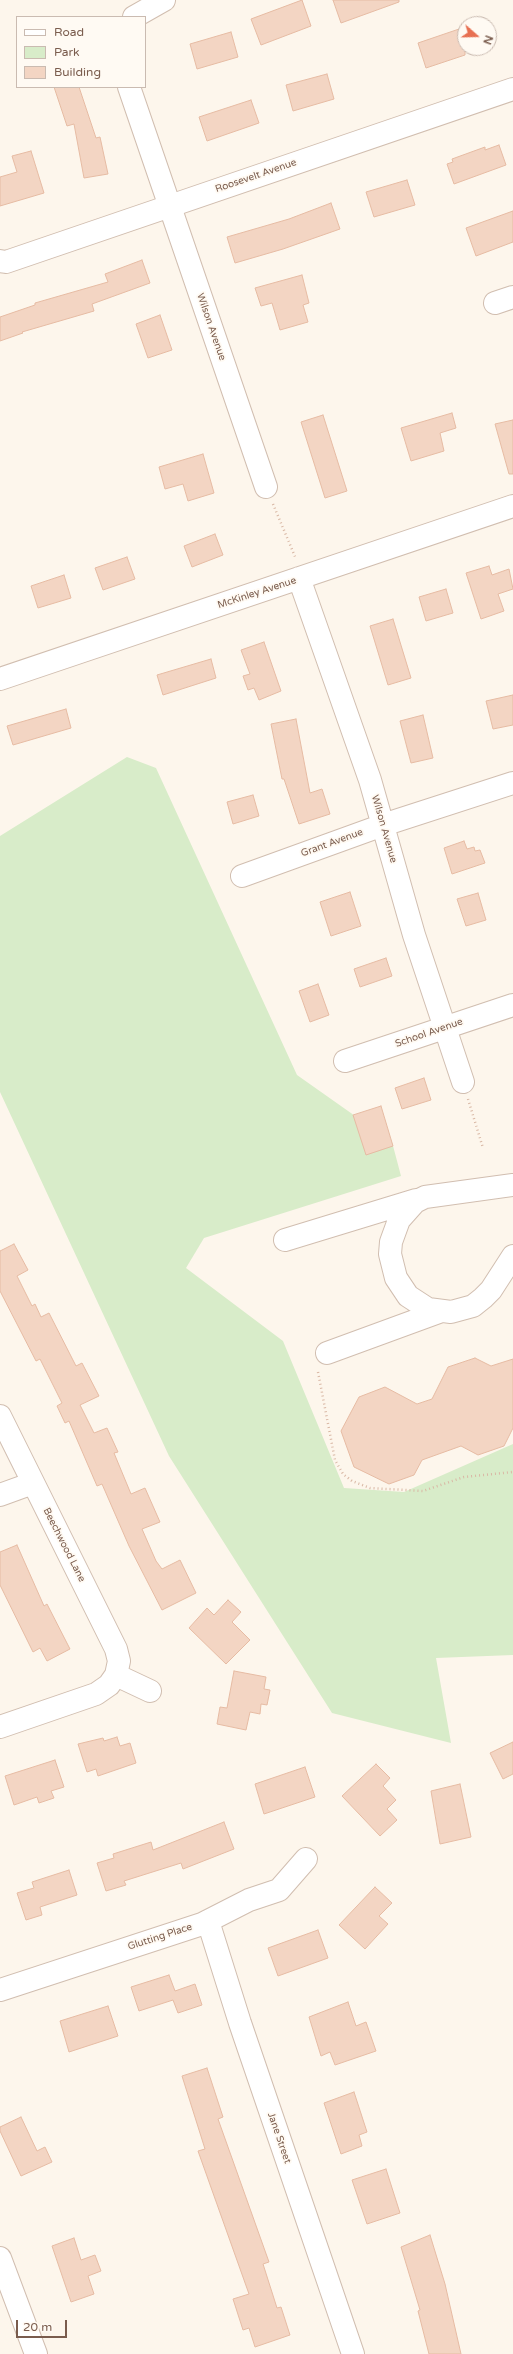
<!DOCTYPE html>
<html>
<head>
<meta charset="utf-8">
<style>
  body { margin:0 }
  #map { position:relative; width:513px; height:2354px; overflow:hidden; background:#fdf6ec; font-family:"Varela Round",sans-serif }
  canvas { display:block }
  .legend { position:absolute; left:16px; top:16px; width:130px; height:72px; box-sizing:border-box; background:#fffaf3; border:1px solid #cabbb1; margin:0; padding:5px 7px; list-style:none; font-size:12px; color:#7a5c4d }
  .legend li { display:flex; align-items:center; gap:8px; height:20px }
  .legend b { width:20px; border:1px solid #cabbb1 }
  .north { position:absolute; left:457px; top:16px; width:40px; height:40px; box-sizing:border-box; background:#fffaf3; border:1px solid #cabbb1; border-radius:50%; rotate:110deg; font-size:11px; font-weight:700; line-height:16px; text-align:center; color:#7a5c4d }
  .north::after { content:''; display:block; margin:auto; width:14px; height:18px; background:#e76f51; clip-path:polygon(50% 0,100% 100%,50% 72%,0 100%) }
  .scale { position:absolute; left:16px; top:2320px; width:51px; height:18px; box-sizing:border-box; border:2px solid #7a5c4d; border-top:0; padding-left:5px; font-size:12px; line-height:14px; white-space:nowrap; color:#7a5c4d; -webkit-text-stroke:3px #fffaf3; paint-order:stroke }
</style>
</head>
<body>
<div id="map">
<canvas width="513" height="2354"></canvas>
<ul class="legend">
<li><b style="height:5px;background:#fff"></b>Road</li>
<li><b style="height:11px;background:#d8ecc9"></b>Park</li>
<li><b style="height:11px;background:#f3d5c3"></b>Building</li>
</ul>
<div class="north">N</div>
<div class="scale">20 m</div>
</div>
<script>
const context = document.querySelector('canvas').getContext('2d');
context.lineJoin = 'round';
function fill(path, color) {
  context.fillStyle = color;
  context.fill(path, 'evenodd');
}
function poly(rows) {
  const path = new Path2D();
  for (const r of rows) {
    path.moveTo(r[0], r[1]);
    for (let i = 2; i < r.length; i += 2) path.lineTo(r[i], r[i + 1]);
  }
  return path;
}
function stroke(path, color, width, dash) {
  context.strokeStyle = color;
  context.lineWidth = width;
  context.lineCap = dash ? 'butt' : 'round';
  context.setLineDash(dash || []);
  context.stroke(path);
}
function drawText(font, color, halo, rows, align = 'center') {
  context.font = font + ' "Varela Round",sans-serif';
  context.lineWidth = 3.5;
  context.setLineDash([]);
  context.textBaseline = 'middle';
  context.strokeStyle = halo;
  context.fillStyle = color;
  for (const [text, x, y, turn = 0] of rows) {
    context.save();
    context.translate(x, y);
    context.rotate((+turn || 0) * Math.PI / 180);
    context.textAlign = isNaN(turn) ? turn : align;
    if (halo) context.strokeText(text, 0, 0);
    context.fillText(text, 0, 0);
    context.restore();
  }
}
fill(poly([
  [127,757,156,768,297,1075,392,1142,401,1176,204,1238,186,1268,283,1341,344,1488,404,1492,513,1444,513,1655,436,1658,451,1743,332,1713,169,1456,0,1092,0,836]
]), '#d8ecc9');
const building = poly([
  [302,0,311,26,261,45,251,19,302,0],
  [333,0,399,0,399,2,341,23,333,0],
  [465,27,465,55,426,68,418,43,465,27],
  [231,32,238,57,197,69,190,44,231,32],
  [327,74,334,99,293,111,286,85,327,74],
  [54,87,79,87,96,138,100,137,108,174,84,178,74,124,67,126,54,87],
  [251,100,259,123,207,141,199,117,251,100],
  [499,145,506,165,454,184,447,164,453,162,452,159,485,147,485,150,499,145],
  [31,151,44,193,0,206,0,177,17,172,12,156,31,151],
  [407,180,415,205,374,217,366,192,407,180],
  [331,203,340,229,283,249,235,263,227,237,289,219,331,203],
  [513,211,513,242,476,256,466,228,513,211],
  [142,260,150,283,92,304,94,311,22,332,23,333,0,341,0,317,35,305,35,303,108,282,105,274,142,260],
  [302,275,309,303,303,305,308,322,280,330,272,303,261,306,255,288,302,275],
  [160,315,172,350,148,358,136,324,160,315],
  [452,413,456,428,440,433,444,451,411,461,401,428,452,413],
  [323,415,347,491,325,498,301,422,323,415],
  [513,420,513,474,509,474,495,424,513,420],
  [203,454,214,493,188,501,183,484,165,489,159,467,203,454],
  [215,534,223,555,192,567,184,546,215,534],
  [127,557,135,579,103,590,95,568,127,557],
  [489,566,492,575,509,569,513,589,498,594,504,611,481,619,466,573,489,566],
  [64,575,71,598,38,608,31,586,64,575],
  [446,589,453,613,426,621,419,597,446,589],
  [393,619,411,678,388,685,370,626,393,619],
  [264,642,281,691,259,700,254,688,248,690,243,676,250,674,241,650,264,642],
  [211,659,216,678,163,695,157,675,211,659],
  [513,695,513,725,493,729,486,701,513,695],
  [66,709,71,728,13,745,7,726,66,709],
  [423,715,433,758,411,763,400,721,423,715],
  [296,719,310,793,322,789,330,814,299,824,284,779,282,779,271,724,296,719],
  [253,795,259,816,233,824,227,802,253,795],
  [464,841,467,849,474,847,475,851,480,850,485,863,452,874,444,848,464,841],
  [350,892,361,926,331,936,320,902,350,892],
  [478,893,486,920,466,926,457,899,478,893],
  [386,958,392,976,360,987,354,969,386,958],
  [318,984,329,1015,310,1022,299,991,318,984],
  [424,1078,431,1100,402,1109,395,1088,424,1078],
  [381,1106,393,1146,366,1155,353,1115,381,1106],
  [14,1244,28,1270,17,1276,32,1306,35,1304,41,1317,49,1313,76,1366,82,1363,99,1396,80,1405,94,1433,107,1428,118,1452,114,1453,131,1494,145,1488,160,1522,142,1529,156,1561,162,1569,180,1560,196,1593,162,1610,129,1546,102,1484,97,1486,69,1421,65,1423,57,1406,62,1403,40,1359,36,1361,0,1291,0,1251,14,1244],
  [475,1358,491,1366,513,1359,513,1428,504,1446,478,1455,461,1446,422,1460,414,1475,389,1484,354,1467,341,1431,359,1397,385,1387,417,1404,432,1399,448,1367,475,1358],
  [17,1545,44,1606,47,1604,70,1649,47,1661,40,1648,33,1652,0,1585,0,1552,17,1545],
  [228,1600,241,1612,232,1622,250,1640,226,1664,189,1628,207,1608,214,1615,228,1600],
  [234,1671,266,1677,264,1689,270,1690,267,1705,261,1704,260,1714,250,1712,246,1730,217,1724,220,1707,227,1708,234,1671],
  [117,1737,120,1746,130,1743,136,1763,98,1776,96,1769,87,1772,78,1744,103,1738,104,1741,117,1737],
  [513,1742,513,1774,503,1779,490,1753,513,1742],
  [55,1760,64,1787,51,1791,54,1798,39,1803,37,1797,14,1805,5,1776,55,1760],
  [376,1764,390,1778,383,1786,396,1800,387,1809,397,1820,380,1836,342,1796,376,1764],
  [305,1767,315,1797,264,1814,255,1784,305,1767],
  [460,1784,471,1837,440,1844,431,1791,460,1784],
  [224,1822,234,1849,183,1869,181,1863,124,1881,126,1885,106,1891,97,1863,114,1858,113,1854,151,1842,153,1850,224,1822],
  [69,1870,77,1895,40,1907,42,1915,26,1920,17,1893,34,1888,32,1882,69,1870],
  [375,1887,392,1903,379,1916,388,1924,365,1949,339,1925,375,1887],
  [318,1930,328,1958,278,1976,268,1948,318,1930],
  [169,1975,175,1991,195,1984,202,2005,178,2013,173,2000,139,2011,131,1987,169,1975],
  [348,2002,356,2026,366,2022,376,2051,335,2065,330,2052,321,2056,309,2017,348,2002],
  [108,2006,118,2036,69,2052,60,2021,108,2006],
  [207,2068,223,2117,218,2119,269,2262,263,2264,277,2308,281,2307,290,2335,255,2347,249,2328,243,2330,233,2299,249,2294,198,2151,205,2149,182,2076,207,2068],
  [354,2092,367,2132,359,2135,362,2146,341,2154,324,2103,354,2092],
  [21,2117,37,2151,45,2147,52,2162,21,2176,0,2131,0,2127,21,2117],
  [386,2169,400,2213,367,2224,352,2180,386,2169],
  [430,2235,445,2284,461,2354,429,2354,418,2311,420,2310,401,2247,430,2235],
  [74,2238,81,2260,95,2255,101,2271,88,2276,94,2294,71,2302,52,2246,74,2238]
]);
fill(building, '#f3d5c3');
stroke(building, '#e6bba3', 1);
const minor = poly([
  [134,17,164,0],
  [129,87,266,487],
  [0,261,6,262,513,89],
  [495,303,513,297],
  [299,578,370,780,414,935,463,1082],
  [0,679,513,506],
  [242,876,383,825,513,783],
  [345,1061,513,1005],
  [513,1185,425,1197,415,1202,399,1220,391,1242,390,1254,396,1278,408,1296,428,1309,451,1312,473,1306,483,1298,491,1290,513,1256],
  [285,1240,416,1200],
  [327,1353,439,1312],
  [0,1416,116,1649,119,1661,116,1675,109,1685,96,1694,0,1727],
  [0,1495,33,1483],
  [116,1675,150,1691],
  [208,1921,240,2023,353,2354],
  [0,1990,202,1924,249,1900,279,1890,306,1859],
  [0,2258,36,2354]
]);
stroke(minor, '#d1beb0', 24);
stroke(poly([
  [273,504,296,559],
  [468,1099,483,1148],
  [318,1372,335,1460,343,1474,352,1481,370,1488,423,1491,464,1477,513,1472]
]), '#d9b8a5', 2.5, [1, 3]);
stroke(minor, '#fff', 22);
drawText('10px', '#7a5c4d', '#fffaf3', [
  ["Roosevelt Avenue",256,176,-19],
  ["Wilson Avenue",211,327,71],
  ["McKinley Avenue",257,593,-18],
  ["Wilson Avenue",384,829,74],
  ["Grant Avenue",332,843,-20],
  ["School Avenue",429,1033,-19],
  ["Beechwood Lane",64,1545,63],
  ["Glutting Place",160,1937,-18],
  ["Jane Street",279,2138,71]
]);
</script>
</body>
</html>
